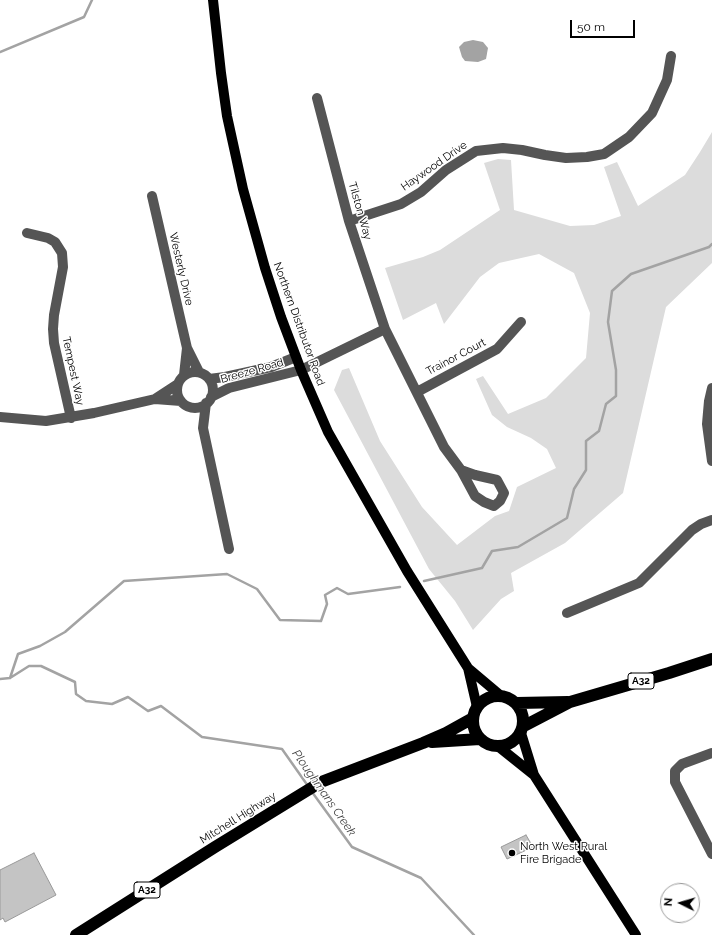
<!DOCTYPE html>
<html>
<head>
<meta charset="utf-8">
<style>
  body { margin:0 }
  #map { position:relative; width:712px; height:935px; overflow:hidden; background:#fff; font-family:Raleway,sans-serif }
  canvas { display:block }
  .north { position:absolute; left:660px; top:883px; width:40px; height:40px; box-sizing:border-box; background:#fff; border:1px solid #999; border-radius:50%; rotate:275deg; font-size:11px; font-weight:700; line-height:16px; text-align:center; color:#000 }
  .north::after { content:''; display:block; margin:auto; width:14px; height:18px; background:#000; clip-path:polygon(50% 0,100% 100%,50% 72%,0 100%) }
  .scale { position:absolute; left:570px; top:20px; width:65px; height:18px; box-sizing:border-box; border:2px solid #000; border-top:0; padding-left:5px; font-size:12px; line-height:14px; white-space:nowrap; color:#000; -webkit-text-stroke:3px #fff; paint-order:stroke }
</style>
</head>
<body>
<div id="map">
<canvas width="712" height="935"></canvas>
<div class="north">N</div>
<div class="scale">50 m</div>
</div>
<script>
const context = document.querySelector('canvas').getContext('2d');
context.lineJoin = 'round';
function fill(path, color) {
  context.fillStyle = color;
  context.fill(path, 'evenodd');
}
function poly(rows) {
  const path = new Path2D();
  for (const r of rows) {
    if (r.length === 3) {
      path.moveTo(r[0] + r[2], r[1]);
      path.arc(r[0], r[1], r[2], 0, 2 * Math.PI);
      continue;
    }
    path.moveTo(r[0], r[1]);
    for (let i = 2; i < r.length; i += 2) path.lineTo(r[i], r[i + 1]);
  }
  return path;
}
function stroke(path, color, width, dash) {
  context.strokeStyle = color;
  context.lineWidth = width;
  context.lineCap = dash ? 'butt' : 'round';
  context.setLineDash(dash || []);
  context.stroke(path);
}
function drawText(font, color, halo, rows, align = 'center') {
  context.font = font + ' Raleway,sans-serif';
  context.lineWidth = 3;
  context.setLineDash([]);
  context.textBaseline = 'middle';
  context.strokeStyle = halo;
  context.fillStyle = color;
  for (const [text, x, y, turn = 0] of rows) {
    context.save();
    context.translate(x, y);
    context.rotate((+turn || 0) * Math.PI / 180);
    context.textAlign = isNaN(turn) ? turn : align;
    if (halo) context.strokeText(text, 0, 0);
    context.fillText(text, 0, 0);
    context.restore();
  }
}
fill(poly([
  [712,132,712,263,666,307,623,493,565,543,511,573,514,591,501,599,473,630,455,601,429,569,334,390,342,370,349,368,380,441,422,507,457,545,495,516,509,511,517,487,556,468,547,449,531,438,507,427,492,415,476,379,483,376,508,414,546,398,586,358,590,313,574,273,539,254,499,263,480,277,444,324,436,303,403,320,385,268,423,257,440,250,500,210,484,163,498,159,511,160,514,210,570,226,594,225,621,216,604,167,617,162,638,206,685,175,700,152]
]), '#dcdcdc');
fill(poly([
  [473,40,483,42,488,48,486,59,478,62,465,61,462,57,459,47,464,42]
]), '#a3a3a3');
stroke(poly([
  [0,52,84,17,92,0],
  [424,581,482,568,492,551,518,547,567,518,574,489,586,470,586,441,599,431,606,404,616,396,616,370,608,322,612,291,631,274,709,247,712,244],
  [10,678,18,654,40,646,65,632,124,581,227,574,257,589,280,620,321,621,327,604,325,595,337,588,348,594,400,587],
  [0,679,10,678,29,666,41,666,75,682,76,694,86,701,112,704,128,697,148,711,161,706,202,737,282,749,308,786],
  [312,792,352,847,421,878,474,935]
]), '#a3a3a3', 2.5);
const building = poly([
  [526,835,533,847,507,859,501,847,526,835],
  [34,853,56,895,5,922,3,918,0,920,0,870,34,853]
]);
fill(building, '#c4c4c4');
stroke(building, '#999', 1);
stroke(poly([
  [317,98,349,221,385,329,444,447,461,470,475,496,484,502,494,506,500,501,504,493,497,480,475,475,461,470],
  [152,196,187,348,199,372],
  [349,221,401,204,421,192,446,170,476,151,503,148,522,150,545,155,566,158,587,157,604,154,629,137,652,113,667,80,671,56],
  [27,233,48,238,55,242,62,253,63,267,54,315,53,329,54,343,71,418],
  [195,390,18],
  [184,375,187,348],
  [209,379,225,377,271,367,296,357],
  [712,388,709,401,707,424,712,461],
  [417,392,497,349,521,322],
  [211,397,229,388,301,370,385,329],
  [155,399,178,384],
  [206,403,203,428,229,549],
  [0,417,46,421,94,413,155,399,181,401],
  [567,613,639,583,692,530,701,524,712,520],
  [712,753,682,764,675,771,675,782,712,854]
]), '#555', 10);
stroke(poly([
  [213,0,221,73,227,116,243,189,265,268,281,317,301,370,328,432,407,571,468,668,500,695],
  [468,668,477,707],
  [521,733,534,775,636,935],
  [499,747,534,775]
]), '#000', 10);
stroke(poly([
  [498,721,25],
  [517,703,568,702],
  [524,726,570,702,669,673,712,659],
  [432,742,480,739],
  [76,935,215,847,321,782,423,743,446,733,473,718]
]), '#000', 12);
for (const [x, y, r, color] of [
  [512,853,4,"#000"]
]) {
  const dot = new Path2D();
  dot.arc(x, y, r, 0, 2 * Math.PI);
  context.fillStyle = color;
  context.fill(dot);
  stroke(dot, '#fff', 1.5);
}
for (const [x, y, w] of [
  [641,681,26],
  [147,890,26]
]) {
  const box = new Path2D();
  box.roundRect(x - w / 2, y - 8, w, 16, 3);
  context.fillStyle = '#fff';
  context.fill(box);
  stroke(box, '#000', 1);
}
drawText('bold 10px', '#000', null, [
  ["A32",641,681],
  ["A32",147,890]
]);
drawText('11px', '#000', '#fff', [
  ["Haywood Drive",434,166,-35],
  ["Tilston Way",360,211,74],
  ["Westerly Drive",181,269,77],
  ["Northern Distributor Road",299,324,70],
  ["Trainor Court",456,357,-28],
  ["Tempest Way",73,371,78],
  ["Breeze Road",252,371,-16],
  ["Mitchell Highway",238,818,-32]
]);
drawText('11px', '#000', '#fff', [
  ["North West Rural",520,847],
  ["Fire Brigade",520,860]
], 'left');
drawText('italic 12px', '#444', '#fff', [
  ["Ploughmans Creek",324,793,55]
]);
</script>
</body>
</html>
